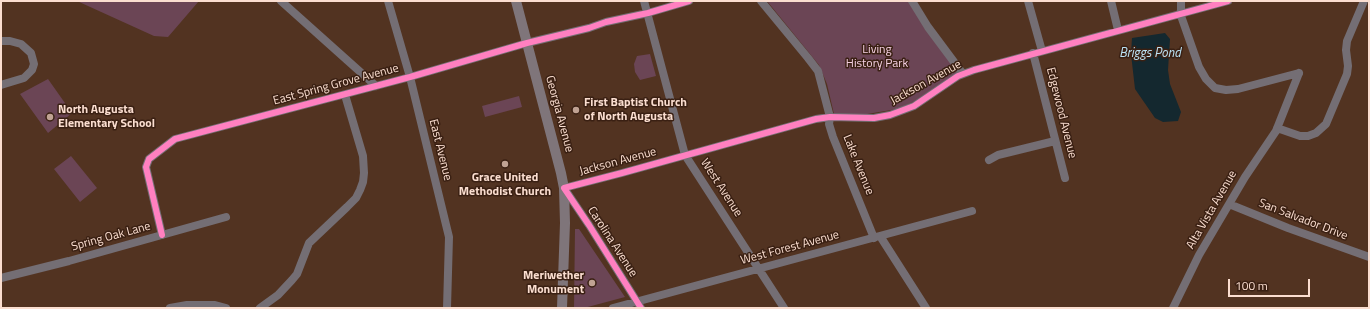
<!DOCTYPE html>
<html>
<head>
<meta charset="utf-8">
<style>
  body { margin:0 }
  #map { position:relative; width:1370px; height:309px; overflow:hidden; background:#523321; font-family:"Titillium Web",sans-serif }
  canvas { display:block }
  .frame { position:absolute; inset:0; border:2px solid #fbded0; pointer-events:none }
  .scale { position:absolute; left:1228px; top:279px; width:82px; height:18px; box-sizing:border-box; border:2px solid #fbded0; border-top:0; padding-left:5px; font-size:12px; line-height:14px; white-space:nowrap; color:#fbded0; -webkit-text-stroke:3px #3a2013; paint-order:stroke }
</style>
</head>
<body>
<div id="map">
<canvas width="1370" height="309"></canvas>
<div class="frame"></div>
<div class="scale">100 m</div>
</div>
<script>
const context = document.querySelector('canvas').getContext('2d');
context.lineJoin = 'round';
function fill(path, color) {
  context.fillStyle = color;
  context.fill(path, 'evenodd');
}
function poly(rows) {
  const path = new Path2D();
  for (const r of rows) {
    path.moveTo(r[0], r[1]);
    for (let i = 2; i < r.length; i += 2) path.lineTo(r[i], r[i + 1]);
  }
  return path;
}
function stroke(path, color, width, dash) {
  context.strokeStyle = color;
  context.lineWidth = width;
  context.lineCap = dash ? 'butt' : 'round';
  context.setLineDash(dash || []);
  context.stroke(path);
}
function drawText(font, color, halo, rows, align = 'center') {
  context.font = font + ' "Titillium Web",sans-serif';
  context.lineWidth = 3;
  context.setLineDash([]);
  context.textBaseline = 'middle';
  context.strokeStyle = halo;
  context.fillStyle = color;
  for (const [text, x, y, turn = 0] of rows) {
    context.save();
    context.translate(x, y);
    context.rotate((+turn || 0) * Math.PI / 180);
    context.textAlign = isNaN(turn) ? turn : align;
    if (halo) context.strokeText(text, 0, 0);
    context.fillText(text, 0, 0);
    context.restore();
  }
}
fill(poly([
  [77,1,199,1,168,37,154,36],
  [767,1,909,1,958,72,915,101,897,109,867,114,834,114,827,84,819,65],
  [650,54,656,76,640,80,635,72,634,64,637,56],
  [48,79,72,113,48,133,20,94],
  [519,96,522,107,485,117,482,106],
  [71,156,97,188,80,202,54,169],
  [575,229,579,229,625,297,584,308,574,308]
]), '#6b4555');
fill(poly([
  [1165,33,1170,39,1168,70,1170,84,1181,112,1178,121,1163,122,1155,118,1135,89,1131,54,1132,38]
]), '#14282f');
stroke(poly([
  [281,1,376,86],
  [388,1,410,77,449,237,447,308],
  [644,1,685,155,784,308],
  [761,1,808,58,818,71,830,117,829,124,833,137,874,238],
  [912,1,928,27,963,74],
  [1028,1,1042,51],
  [1111,1,1118,30],
  [1181,1,1181,13],
  [1180,13,1199,67,1206,79,1215,88,1226,90,1238,89,1299,73],
  [1,41,10,41,21,44,31,53,34,64,32,70,24,78,1,85],
  [1033,53,1065,178],
  [1277,128,1300,136,1308,136,1316,133,1326,124,1347,74,1348,66,1346,50,1347,41,1364,1],
  [989,160,998,155,1055,141],
  [1229,204,1288,228,1369,257],
  [162,235,146,167,149,159,175,139,410,77,527,43,589,28,606,22,648,13,689,1],
  [880,236,926,308],
  [1,278,69,261,226,217],
  [170,308,187,305,215,305,226,308],
  [260,308,278,295,292,280,297,274,309,243,347,207,356,198,360,190,363,182,364,173,363,156,345,95],
  [613,308,972,211],
  [641,308,589,225,564,188,622,173,816,119,830,117,874,118,890,115,914,106,958,76,974,70,1228,1],
  [1173,308,1199,255,1245,177,1276,131,1299,73]
]), '#746e74', 8);
stroke(poly([
  [516,1,561,173,564,188,565,223,562,308]
]), '#7f757a', 10);
stroke(poly([
  [162,235,146,167,149,159,175,139,410,77,527,43,589,28,606,22,648,13,689,1],
  [641,308,589,225,564,188,622,173,816,119,830,117,874,118,890,115,914,106,958,76,974,70,1228,1]
]), '#ff80c0', 6);
for (const [x, y, r, color] of [
  [576,110,4,"#c0a293"],
  [50,117,4,"#c0a293"],
  [505,164,4,"#c0a293"],
  [592,283,4,"#c0a293"]
]) {
  const dot = new Path2D();
  dot.arc(x, y, r, 0, 2 * Math.PI);
  context.fillStyle = color;
  context.fill(dot);
  stroke(dot, '#3a2013', 1.5);
}
drawText('12px', '#f5d0e2', '#3a2013', [
  ["Living",877,50],
  ["History Park",877,64]
]);
drawText('12px', '#fbded0', '#3a2013', [
  ["Jackson Avenue",926,83,-29],
  ["East Spring Grove Avenue",336,85,-15],
  ["Edgewood Avenue",1061,113,76],
  ["Georgia Avenue",559,114,75],
  ["East Avenue",440,150,76],
  ["Jackson Avenue",618,162,-15],
  ["Lake Avenue",858,165,68],
  ["West Avenue",721,188,57],
  ["Alta Vista Avenue",1212,210,-60],
  ["San Salvador Drive",1303,220,21],
  ["Spring Oak Lane",111,237,-15],
  ["Carolina Avenue",612,242,57],
  ["West Forest Avenue",790,248,-15]
]);
drawText('bold 12px', '#fbded0', '#3a2013', [
  ["First Baptist Church",584,103],
  ["of North Augusta",584,117],
  ["North Augusta",58,110],
  ["Elementary School",58,124],
  ["Grace United",505,178,"center"],
  ["Methodist Church",505,192,"center"],
  ["Meriwether",584,276,"right"],
  ["Monument",584,290,"right"]
], 'left');
drawText('italic 13px', '#bce3f5', '#3a2013', [
  ["Briggs Pond",1150,54]
]);
</script>
</body>
</html>
